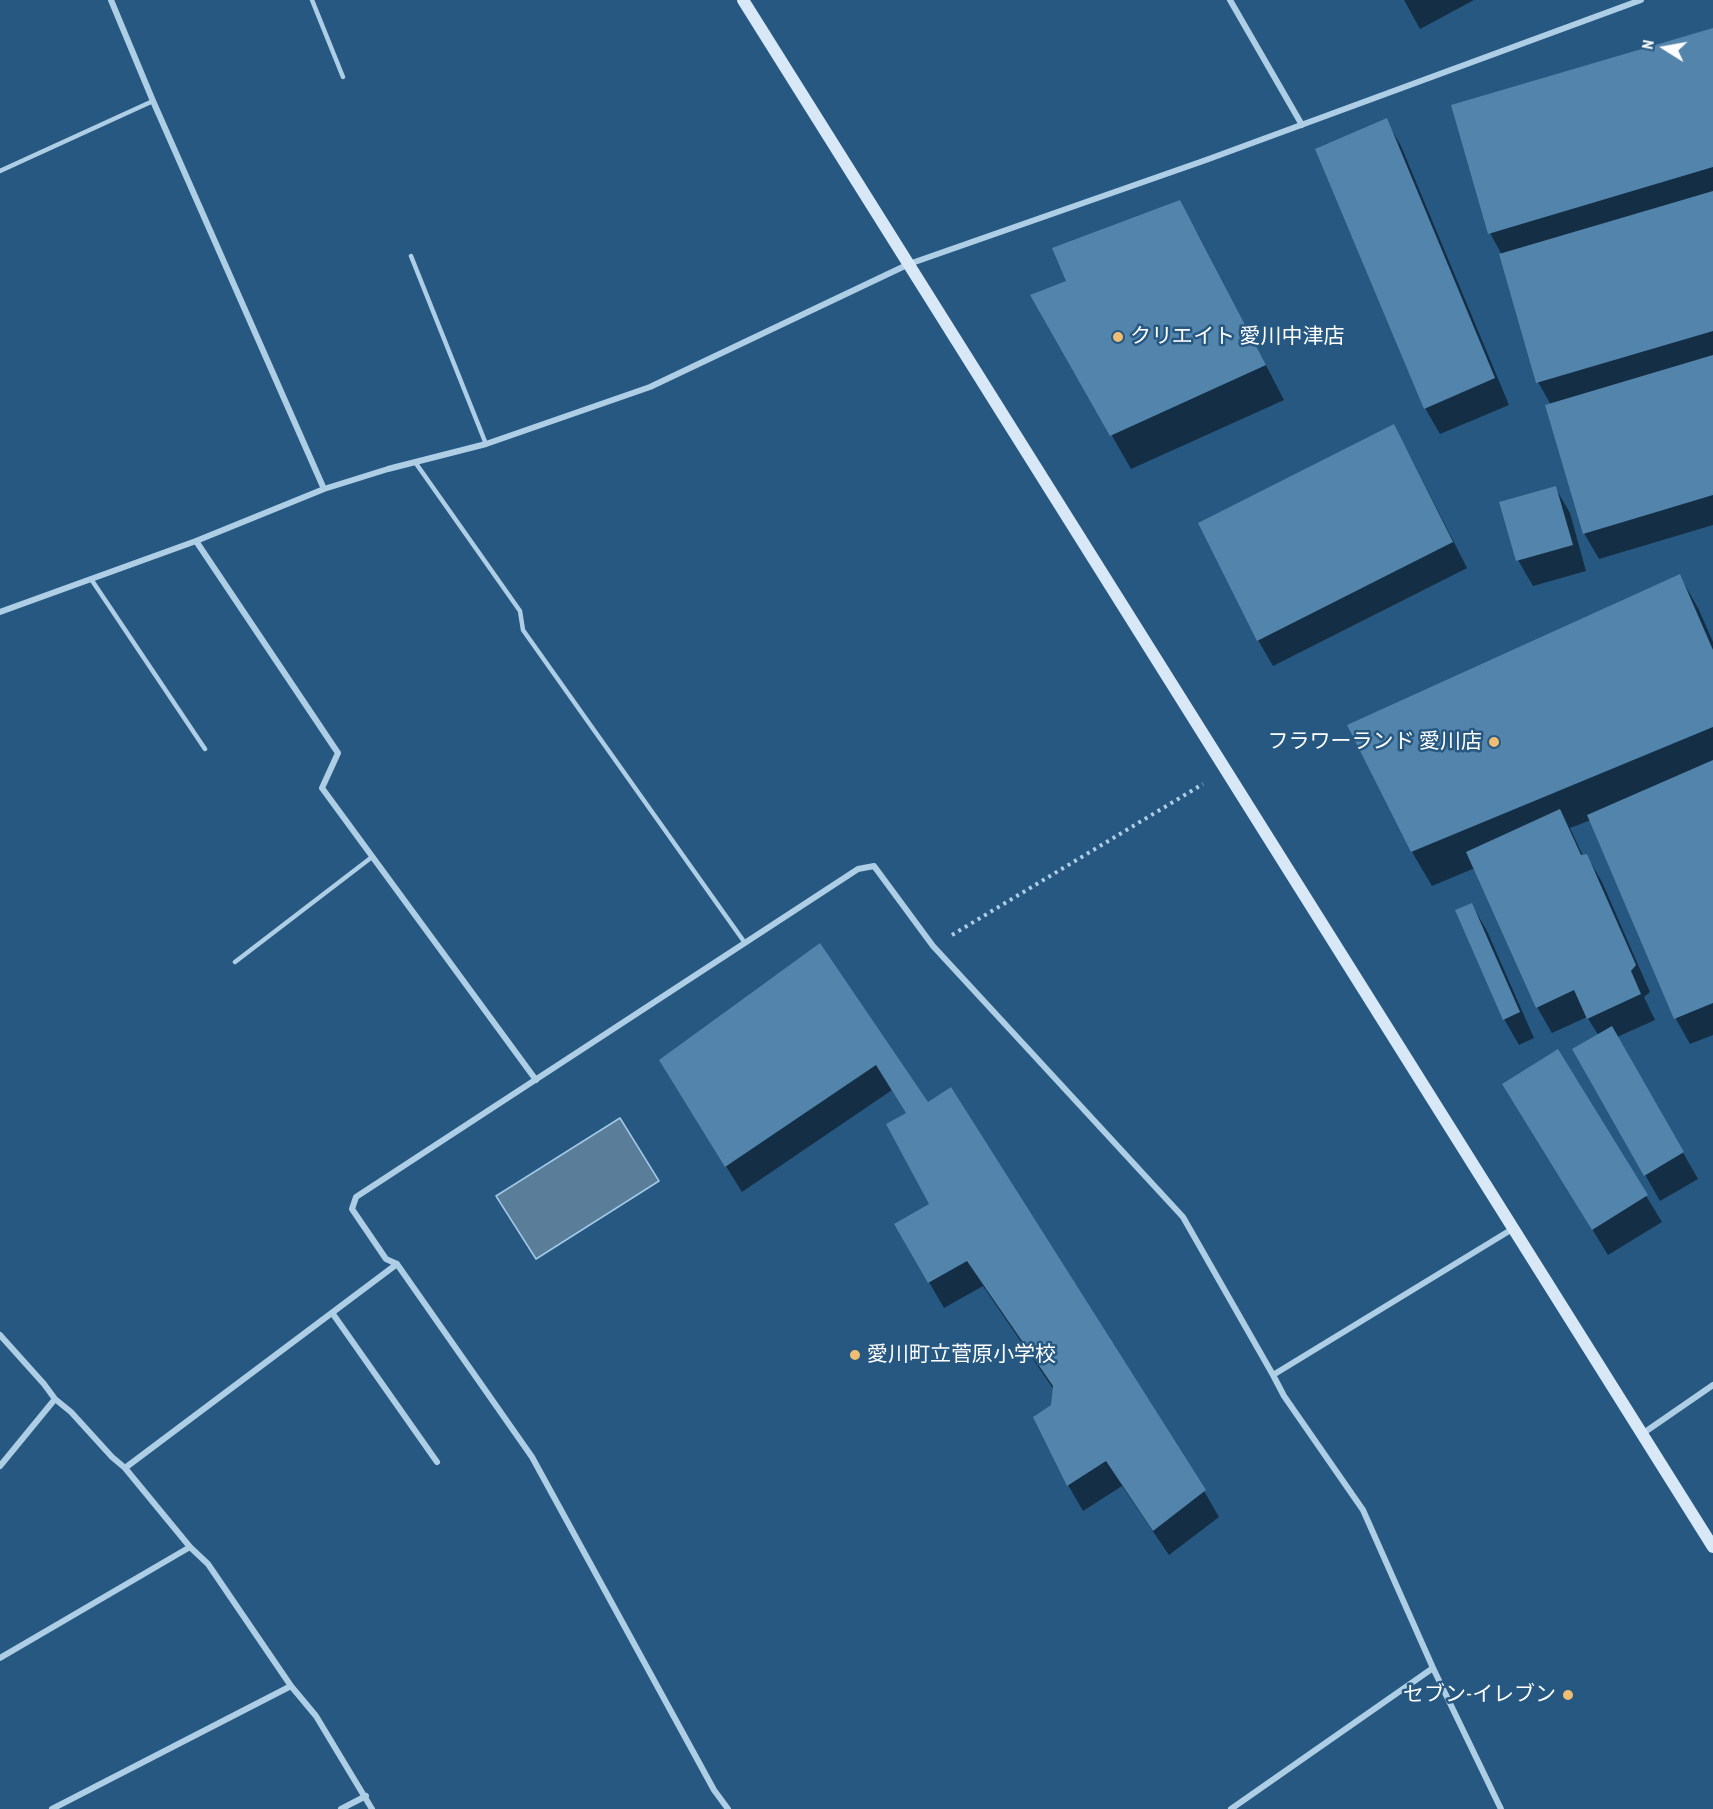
<!DOCTYPE html>
<html>
<head>
<meta charset="utf-8">
<style>
  body { margin:0 }
  #map { position:relative; width:1713px; height:1809px; overflow:hidden; background:#265881; font-family:"PT Sans Narrow",sans-serif }
  canvas { display:block }
  .north { position:absolute; left:1635px; top:18px; width:60px; height:60px; -webkit-text-stroke:4px #265881; paint-order:stroke; rotate:281deg; font-size:16px; font-weight:700; line-height:24px; text-align:center; color:#fff }
  .north::after { content:''; display:block; margin:auto; width:21px; height:27px; background:#fff; clip-path:polygon(50% 0,100% 100%,50% 72%,0 100%) }
</style>
</head>
<body>
<div id="map">
<canvas width="1713" height="1809"></canvas>
<div class="north">N</div>
</div>
<script>
const context = document.querySelector('canvas').getContext('2d');
context.lineJoin = 'round';
function fill(path, color) {
  context.fillStyle = color;
  context.fill(path, 'evenodd');
}
function poly(rows) {
  const path = new Path2D();
  for (const r of rows) {
    path.moveTo(r[0], r[1]);
    for (let i = 2; i < r.length; i += 2) path.lineTo(r[i], r[i + 1]);
  }
  return path;
}
function stroke(path, color, width, dash) {
  context.strokeStyle = color;
  context.lineWidth = width;
  context.lineCap = dash ? 'butt' : 'round';
  context.setLineDash(dash || []);
  context.stroke(path);
}
function drawText(font, color, halo, rows, align = 'center') {
  context.font = font + ' "PT Sans Narrow","Noto Sans JP",sans-serif';
  context.lineWidth = 5;
  context.setLineDash([]);
  context.textBaseline = 'middle';
  context.strokeStyle = halo;
  context.fillStyle = color;
  for (const [text, x, y, turn = 0] of rows) {
    context.save();
    context.translate(x, y);
    context.rotate((+turn || 0) * Math.PI / 180);
    context.textAlign = isNaN(turn) ? turn : align;
    if (halo) context.strokeText(text, 0, 0);
    context.fillText(text, 0, 0);
    context.restore();
  }
}
const water = poly([
  [620,1118,659,1181,536,1259,496,1196,620,1118]
]);
fill(water, '#5a7d99');
stroke(water, '#a2cae7', 1.5);
fill(poly([
  [1404,0,1474,0,1420,29],
  [1713,29,1713,525,1599,559,1584,533,1551,405,1538,382,1501,255,1502,255,1490,233],
  [1386,120,1401,146,1509,405,1440,434,1425,408],
  [1180,202,1199,236,1284,400,1131,469,1032,296,1068,282],
  [1393,426,1408,452,1467,568,1273,666,1258,640],
  [1555,487,1570,513,1586,571,1533,586,1518,560],
  [1680,576,1699,610,1713,642,1713,1035,1690,1044,1676,1019,1591,820,1570,828,1583,856,1587,856,1602,882,1650,992,1644,997,1655,1020,1617,1037,1698,1179,1660,1201,1574,1050,1599,1036,1587,1017,1552,1033,1537,1007,1475,868,1432,886,1412,852,1349,725],
  [1472,905,1487,931,1534,1038,1519,1045,1504,1019],
  [820,945,928,1104,1204,1491,1219,1517,1169,1555,1122,1486,1083,1511,1068,1485,1052,1406,1054,1390,983,1286,944,1308,896,1225,931,1205,907,1114,892,1090,742,1192,676,1086],
  [1558,1051,1662,1222,1608,1255,1519,1110]
]), '#0007');
fill(poly([
  [1713,28,1713,167,1488,234,1451,105],
  [1387,118,1495,378,1424,409,1315,149],
  [1713,191,1713,331,1536,383,1499,254],
  [1180,200,1266,365,1110,436,1030,295,1066,281,1052,248],
  [1713,355,1713,495,1583,534,1545,405],
  [1394,424,1453,542,1257,641,1198,523],
  [1556,486,1573,545,1516,561,1499,502],
  [1680,574,1713,650,1713,727,1411,852,1347,725],
  [1713,760,1713,1003,1674,1019,1587,815],
  [1560,809,1581,855,1587,854,1636,965,1631,971,1641,994,1587,1019,1574,990,1536,1008,1466,852],
  [1472,903,1520,1012,1503,1020,1455,910],
  [820,943,928,1102,951,1087,1206,1490,1153,1531,1106,1461,1067,1486,1033,1417,1051,1405,1053,1386,967,1261,928,1283,894,1224,929,1204,886,1124,906,1113,876,1065,725,1167,659,1060],
  [1612,1026,1684,1152,1644,1176,1572,1049],
  [1558,1049,1648,1195,1592,1230,1502,1084]
]), '#5284ac');
stroke(poly([
  [952,935,1203,784]
]), '#aecee6', 4, [3, 4.5]);
stroke(poly([
  [312,0,343,77],
  [0,171,153,101],
  [411,256,486,444],
  [415,462,520,611,523,630,745,943],
  [91,579,205,749],
  [235,962,372,857]
]), '#aecee6', 4.5);
stroke(poly([
  [111,0,153,101,324,489],
  [1230,0,1302,125],
  [196,541,338,753,322,788,536,1080],
  [0,612,196,541,324,489,388,469,486,444,650,387,909,264,1206,160,1641,0],
  [397,1264,532,1457,714,1790,728,1809],
  [333,1314,437,1462],
  [0,1335,44,1384,55,1399],
  [1642,1434,1713,1385],
  [0,1466,55,1399,71,1412,112,1457,125,1468,190,1547,208,1564,291,1686,316,1716,372,1809],
  [125,1468,397,1264,386,1259,352,1209,356,1197,858,869,874,866,933,946,1183,1217,1273,1375],
  [0,1658,190,1547],
  [1433,1668,1501,1809],
  [52,1809,291,1686],
  [341,1809,366,1796],
  [1231,1809,1433,1668,1363,1510,1284,1396,1273,1375,1514,1228]
]), '#aecee6', 6);
stroke(poly([
  [743,0,1713,1547]
]), '#d8e8f6', 12);
for (const [x, y, r, color] of [
  [1118,337,6,"#efbe73"],
  [1494,742,6,"#efbe73"],
  [855,1355,6,"#efbe73"],
  [1568,1695,6,"#efbe73"]
]) {
  const dot = new Path2D();
  dot.arc(x, y, r, 0, 2 * Math.PI);
  context.fillStyle = color;
  context.fill(dot);
  stroke(dot, '#265881', 2);
}
drawText('21px', '#fff', '#265881', [
  ["クリエイト 愛川中津店",1130,337],
  ["フラワーランド 愛川店",1482,742,"right"],
  ["愛川町立菅原小学校",867,1355],
  ["セブン-イレブン",1556,1695,"right"]
], 'left');
</script>
</body>
</html>
